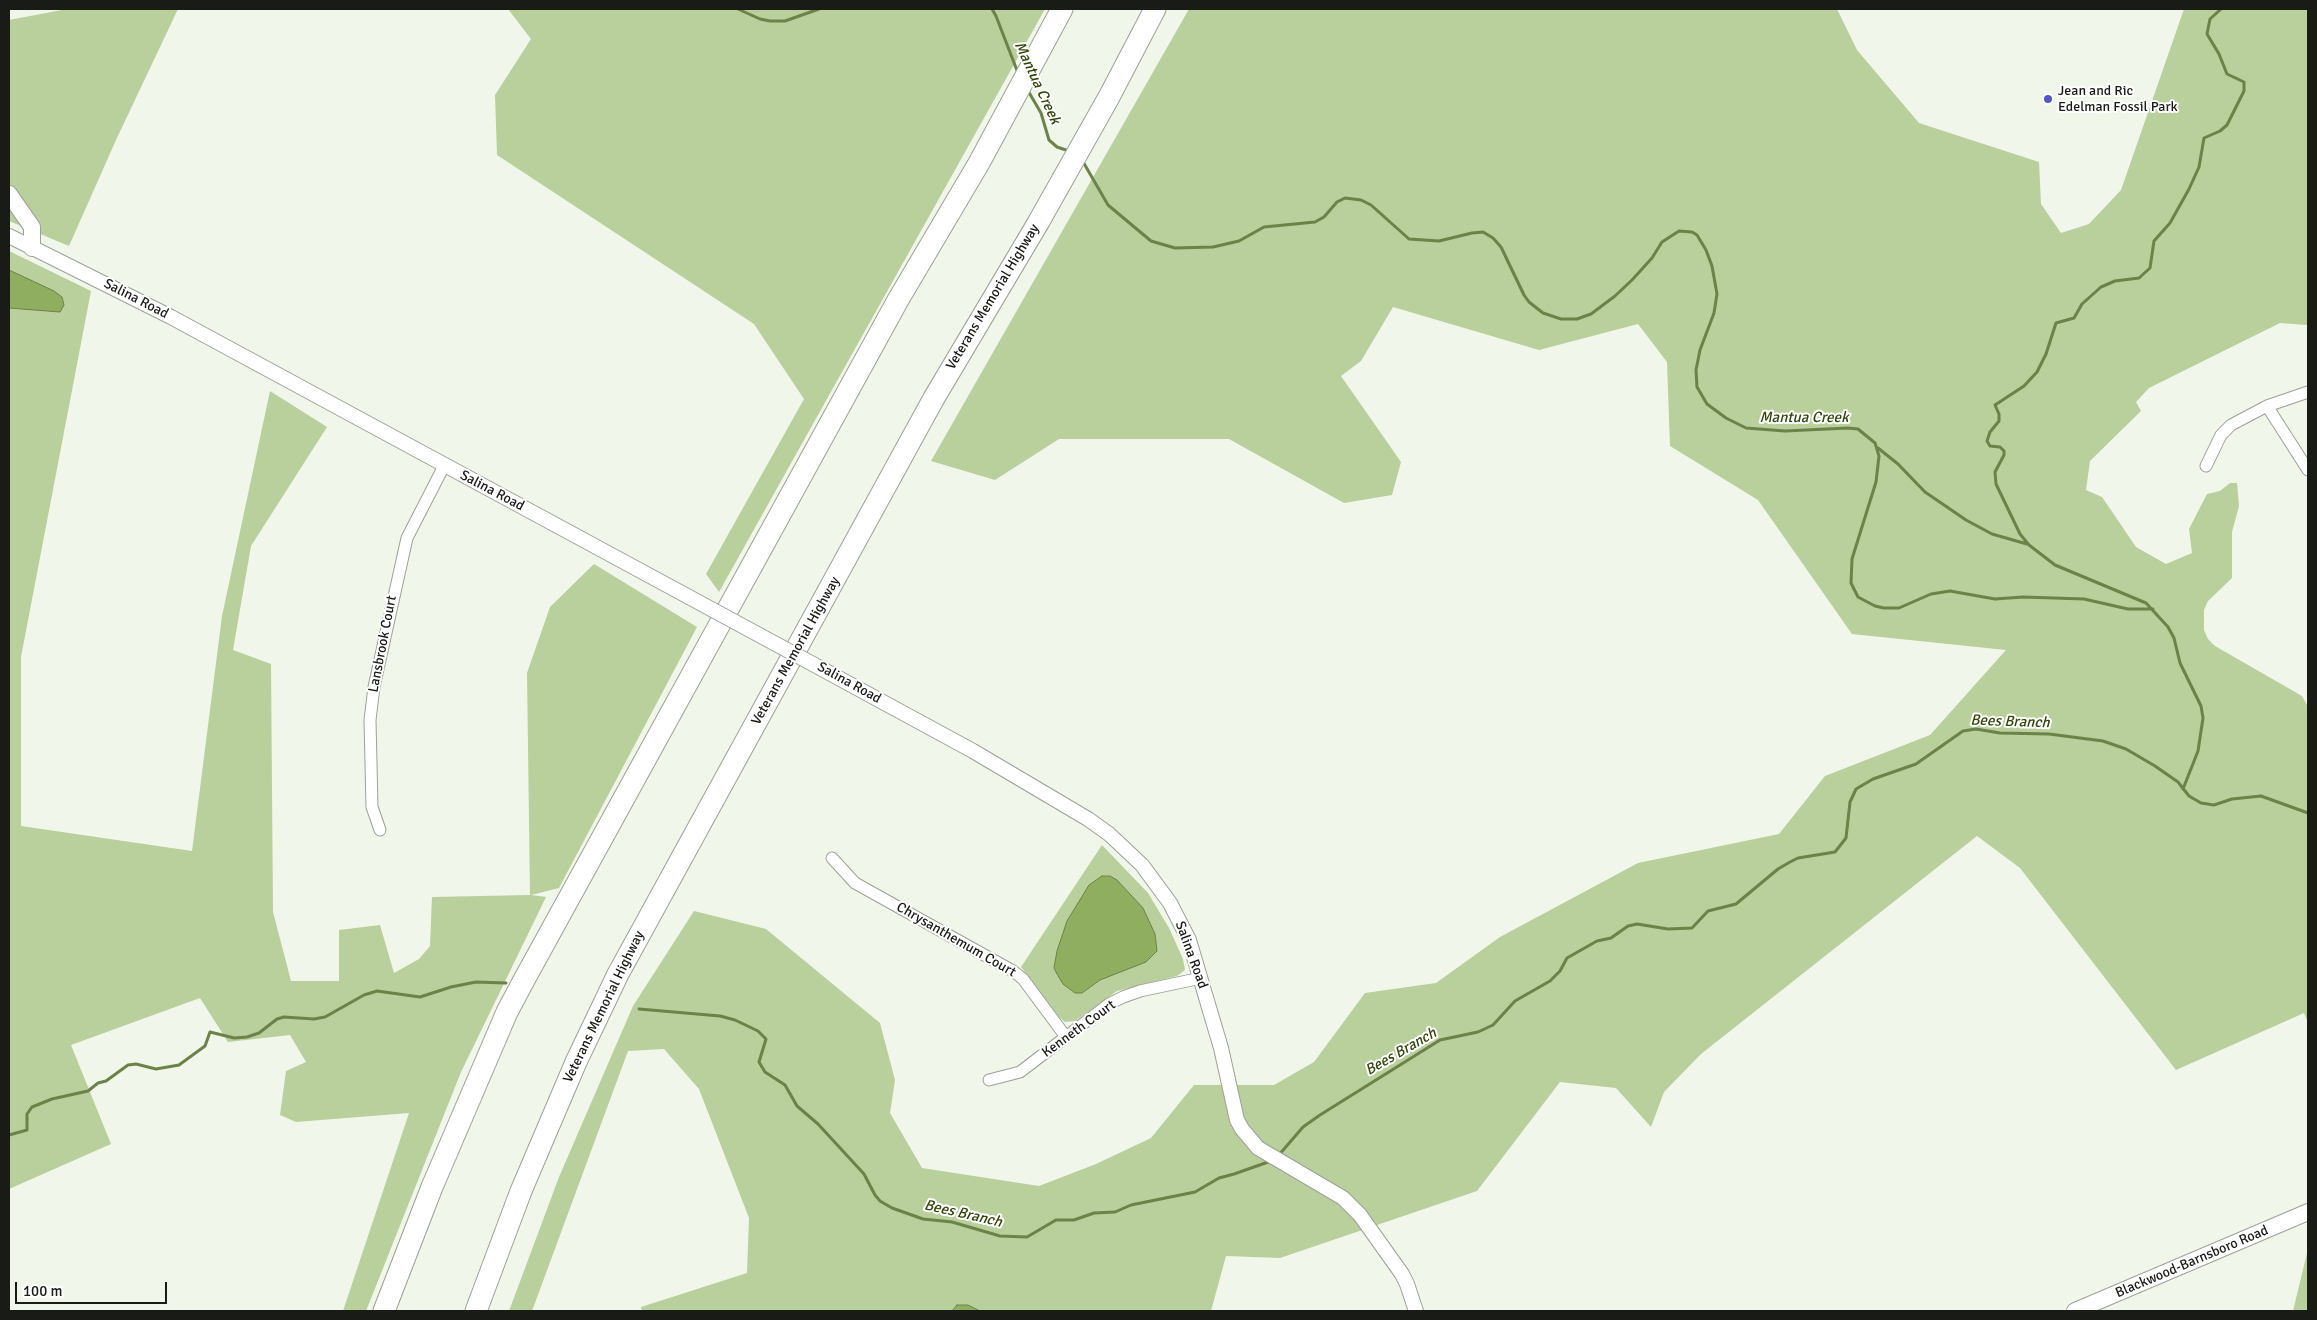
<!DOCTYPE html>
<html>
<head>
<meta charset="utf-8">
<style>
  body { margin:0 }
  #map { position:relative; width:2317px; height:1320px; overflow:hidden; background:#f1f6ea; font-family:Signika,sans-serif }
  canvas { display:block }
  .frame { position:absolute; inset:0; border:10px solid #191b17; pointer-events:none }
  .scale { position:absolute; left:15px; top:1282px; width:152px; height:22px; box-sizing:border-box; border:2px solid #191b17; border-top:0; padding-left:6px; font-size:15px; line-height:18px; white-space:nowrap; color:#191b17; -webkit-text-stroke:4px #fff; paint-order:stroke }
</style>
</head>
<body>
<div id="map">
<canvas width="2317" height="1320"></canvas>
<div class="frame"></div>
<div class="scale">100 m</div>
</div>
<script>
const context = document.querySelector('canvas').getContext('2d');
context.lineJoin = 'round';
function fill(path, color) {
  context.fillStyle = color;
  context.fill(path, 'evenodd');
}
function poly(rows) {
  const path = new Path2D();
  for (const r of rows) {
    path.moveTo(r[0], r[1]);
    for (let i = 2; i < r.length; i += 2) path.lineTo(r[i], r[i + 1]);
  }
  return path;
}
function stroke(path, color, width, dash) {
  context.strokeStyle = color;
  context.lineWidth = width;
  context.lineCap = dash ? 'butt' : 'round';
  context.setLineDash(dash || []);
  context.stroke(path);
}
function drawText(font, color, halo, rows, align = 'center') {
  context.font = font + ' Signika,sans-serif';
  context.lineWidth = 4;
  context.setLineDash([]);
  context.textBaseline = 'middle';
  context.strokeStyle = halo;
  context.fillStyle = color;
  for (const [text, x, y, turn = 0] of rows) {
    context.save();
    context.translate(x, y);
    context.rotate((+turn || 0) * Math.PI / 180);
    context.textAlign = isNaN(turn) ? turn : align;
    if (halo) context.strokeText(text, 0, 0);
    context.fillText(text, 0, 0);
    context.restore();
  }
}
fill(poly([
  [67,9,178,9,116,140,69,246,9,221,9,20],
  [508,9,1045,9,719,592,706,574,804,399,754,324,497,155,495,95,531,39],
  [1189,9,1837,9,1857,50,1919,123,2039,162,2041,204,2061,233,2089,224,2121,190,2184,9,2308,9,2308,325,2280,323,2149,388,2136,402,2141,411,2090,461,2086,490,2102,497,2136,547,2166,564,2192,553,2189,529,2207,494,2220,491,2230,483,2237,483,2239,506,2232,532,2232,578,2208,601,2204,610,2204,630,2208,639,2215,646,2302,696,2308,707,2308,1023,2304,1013,2176,1070,2020,868,1977,836,1701,1054,1664,1092,1651,1127,1616,1088,1560,1082,1477,1191,1280,1258,1226,1256,1211,1311,642,1311,641,1307,747,1273,749,1218,699,1089,664,1049,628,1051,532,1311,509,1311,559,1177,633,1006,694,911,766,929,880,1023,895,1080,890,1113,922,1168,1039,1186,1096,1164,1151,1138,1194,1085,1274,1085,1314,1062,1365,993,1436,983,1500,937,1638,863,1779,834,1825,776,1930,735,2006,650,1852,634,1758,500,1670,446,1667,362,1638,324,1539,350,1393,307,1361,361,1341,376,1401,462,1392,495,1344,503,1229,439,1059,439,995,480,931,461],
  [9,251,91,291,21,657,21,826,192,851,222,616,270,391,327,427,251,546,233,650,271,664,273,912,291,981,339,981,339,930,380,925,394,973,419,959,430,946,432,897,530,895,527,673,550,607,594,564,697,627,559,888,531,895,546,897,461,1072,366,1311,343,1311,409,1113,296,1122,280,1115,286,1071,306,1062,290,1035,228,1042,200,998,71,1045,111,1144,9,1189],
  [1102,845,1148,893,1169,928,1183,959,1185,970,1177,976,1117,991,1075,1021,1065,1022,1059,1017,1021,967],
  [2308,1249,2308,1311,2293,1311]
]), '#b9cf9c');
const water = poly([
  [9,270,54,291,62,297,64,305,60,312,9,308,9,270],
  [1102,876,1110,876,1117,880,1143,908,1155,934,1157,951,1146,962,1100,980,1082,993,1075,993,1063,984,1057,974,1054,968,1057,951,1067,921,1075,908,1089,885,1102,876],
  [957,1305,968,1305,980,1311,952,1311,957,1305]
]);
fill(water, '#8fae5f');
stroke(water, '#6c8249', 1);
stroke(poly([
  [738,9,760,19,770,21,785,21,819,9],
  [992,9,996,16,1018,73],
  [1027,89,1041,113,1049,140,1057,147,1069,151],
  [1082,160,1108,205,1151,241,1175,248,1213,247,1239,241,1264,227,1315,222,1324,217,1337,202,1345,198,1361,200,1371,205,1409,239,1439,241,1472,233,1483,232,1493,238,1501,247,1524,295,1529,302,1543,313,1561,319,1577,319,1591,314,1615,296,1632,280,1652,258,1662,242,1679,231,1692,232,1697,235,1706,250,1712,266,1717,294,1714,313,1700,350,1696,370,1697,387,1707,404,1726,418,1746,428,1785,431,1848,428,1858,429,1875,443,1879,456,1876,482,1852,559,1851,583,1858,597,1875,606,1884,608,1899,608,1931,594,1950,591,1995,599,2023,597,2084,599,2128,609,2153,609],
  [1878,448,1898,464,1925,492,1966,520,1992,534,2027,544],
  [2183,789,2198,751,2203,718,2201,706,2180,663,2174,638,2168,627,2146,603,2055,565,2029,545,2020,534,1996,484,1995,472,2004,455,2004,451,2000,447,1990,446,1987,441,1990,432,1999,421,1999,414,1995,405,2024,386,2037,372,2046,354,2056,323,2074,318,2082,304,2101,287,2115,281,2139,278,2150,268,2154,241,2170,223,2189,189,2199,167,2204,138,2220,131,2227,125,2244,91,2244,82,2227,74,2219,54,2207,34,2210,19,2221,9],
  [639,1009,720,1016,735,1020,758,1031,766,1039,759,1062,765,1072,785,1085,797,1106,818,1124,864,1174,875,1195,880,1201,892,1208,923,1219,952,1222,1000,1236,1027,1237,1056,1220,1074,1220,1094,1213,1115,1212,1131,1205,1195,1192,1219,1178,1234,1174,1271,1161],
  [9,1135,27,1130,27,1114,32,1107,52,1099,88,1091,98,1083,106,1081,128,1065,136,1064,156,1069,179,1065,205,1046,210,1032,234,1038,247,1037,259,1033,277,1019,284,1017,314,1019,325,1017,364,995,377,991,420,997,451,987,476,982,506,983],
  [1278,1156,1303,1127,1320,1115,1440,1040,1478,1032,1493,1025,1515,1001,1550,981,1560,971,1567,958,1597,941,1611,938,1628,926,1637,924,1668,929,1692,928,1708,911,1736,904,1778,869,1790,862,1798,858,1835,852,1846,838,1850,802,1856,789,1873,779,1916,764,1963,731,1976,729,2000,733,2049,734,2103,741,2126,749,2155,766,2178,782,2189,796,2201,803,2214,805,2232,799,2261,796,2308,813]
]), '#6c8249', 3);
const minor = poly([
  [2267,406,2308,470],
  [2206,466,2221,435,2231,425,2267,406,2308,392],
  [380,830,372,807,370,720,374,687,407,538,444,466],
  [832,858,855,883,1013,971,1023,979,1066,1037],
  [989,1080,1020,1072,1109,1004,1123,997,1140,991,1201,978]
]);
const tertiary = poly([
  [9,236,171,317,689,597],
  [822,669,973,751,1088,819,1109,834,1142,865,1170,903,1189,940,1221,1048,1237,1120,1242,1129,1258,1148,1343,1198,1360,1215,1402,1274,1407,1284,1416,1311]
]);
const secondary = poly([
  [9,194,32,227,32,248],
  [2075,1311,2308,1212]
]);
const motorway = poly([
  [384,1311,432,1187,507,1012,524,980,898,300,979,163,1062,9],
  [476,1311,521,1191,576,1062,618,974,934,398,1038,223,1109,97,1155,9]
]);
stroke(minor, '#9da196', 13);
stroke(tertiary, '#9da196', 16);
stroke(secondary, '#9da196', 18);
stroke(motorway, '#9da196', 23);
stroke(minor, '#fff', 11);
stroke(tertiary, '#fff', 14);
stroke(secondary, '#fff', 16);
stroke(motorway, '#fff', 21);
const tertiaryBridge = poly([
  [689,597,822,669]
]);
stroke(tertiaryBridge, '#9da196', 16, []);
stroke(tertiaryBridge, '#fff', 14);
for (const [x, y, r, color] of [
  [2048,99,5,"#5256cd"]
]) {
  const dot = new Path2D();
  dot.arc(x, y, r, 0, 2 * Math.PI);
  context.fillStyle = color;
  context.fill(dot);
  stroke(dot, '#fff', 2);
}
drawText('14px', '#191b17', '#fff', [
  ["Jean and Ric",2058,91],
  ["Edelman Fossil Park",2058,107]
], 'left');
drawText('14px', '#191b17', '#fff', [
  ["Veterans Memorial Highway",993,297,-59],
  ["Salina Road",136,299,27],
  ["Salina Road",492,491,28],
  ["Lansbrook Court",383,644,-79],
  ["Veterans Memorial Highway",796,651,-61],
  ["Salina Road",849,683,29],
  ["Chrysanthemum Court",956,940,30],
  ["Salina Road",1191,955,70],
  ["Veterans Memorial Highway",604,1007,-64],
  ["Kenneth Court",1079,1029,-36],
  ["Blackwood-Barnsboro Road",2192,1262,-23]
]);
drawText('italic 15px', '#324509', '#fff', [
  ["Mantua Creek",1037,83,65],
  ["Mantua Creek",1804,418],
  ["Bees Branch",2010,722,2],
  ["Bees Branch",1401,1052,-30],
  ["Bees Branch",963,1214,13]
]);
</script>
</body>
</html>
